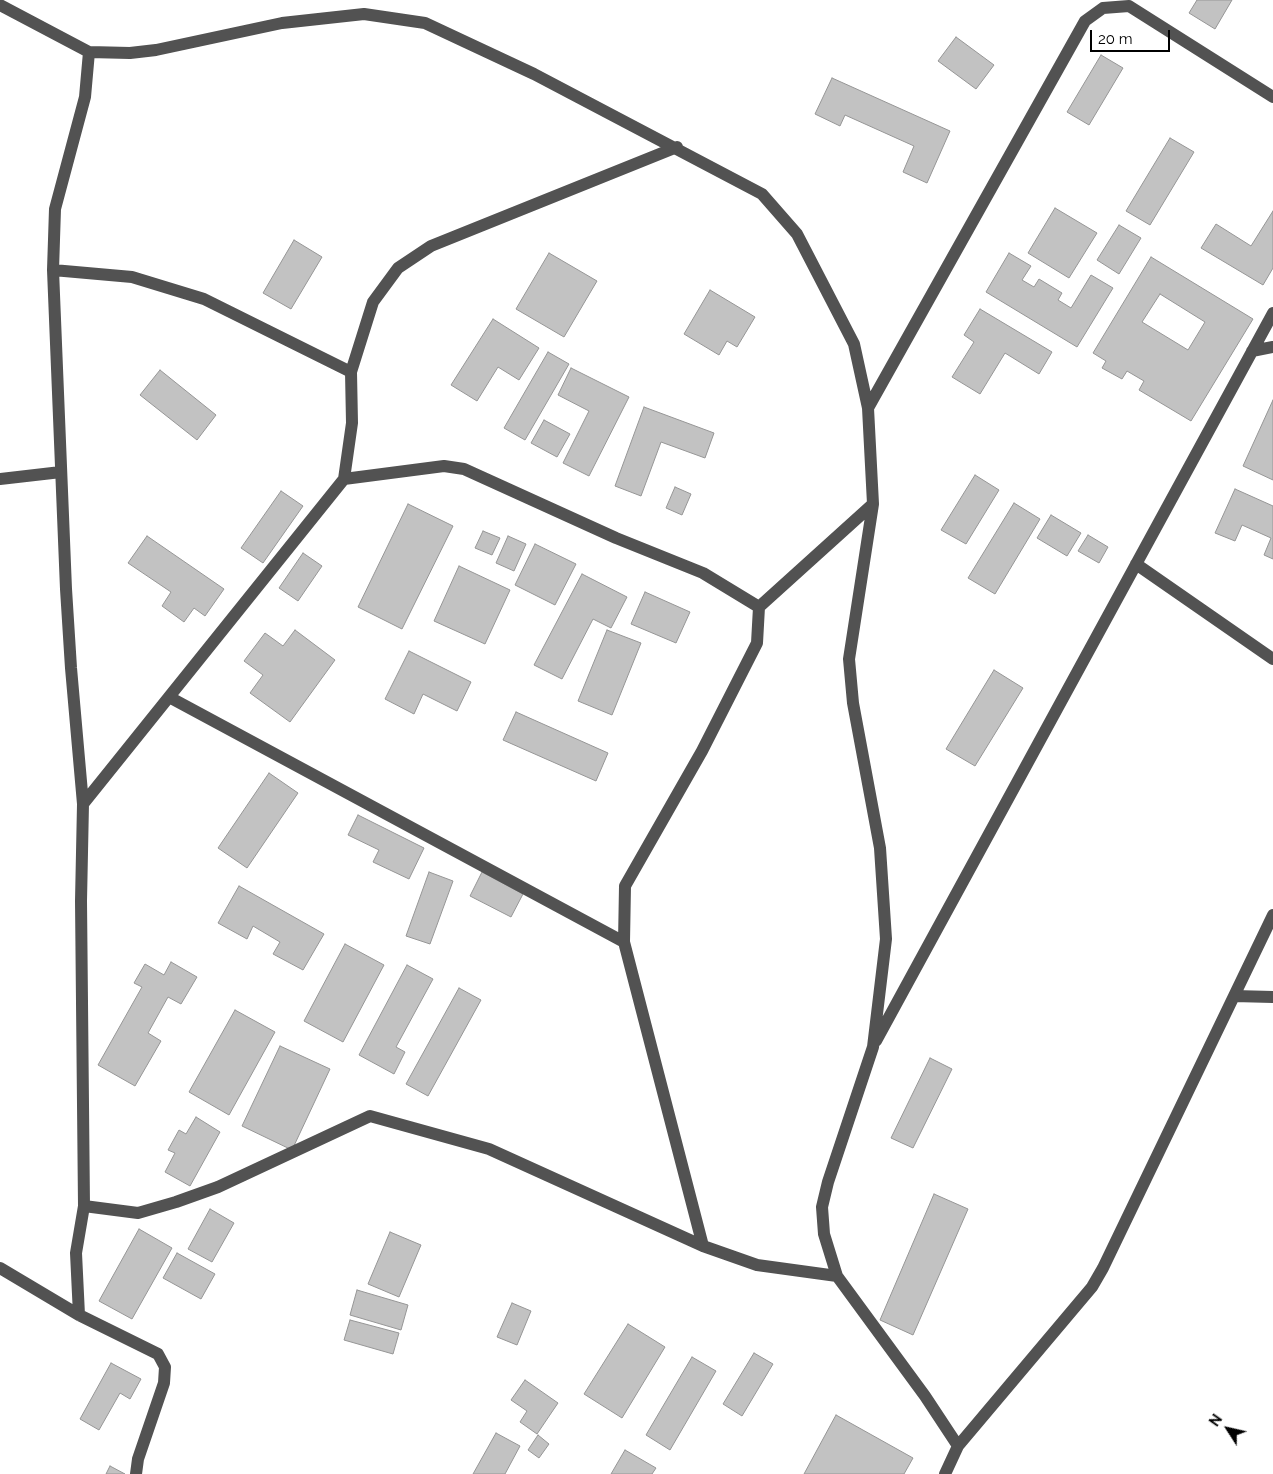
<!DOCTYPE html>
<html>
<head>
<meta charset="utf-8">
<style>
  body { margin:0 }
  #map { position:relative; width:1273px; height:1474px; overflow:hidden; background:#fff; font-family:Raleway,sans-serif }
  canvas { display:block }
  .north { position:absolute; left:1203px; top:1404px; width:50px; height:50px; -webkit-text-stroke:4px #fff; paint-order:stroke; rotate:305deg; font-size:14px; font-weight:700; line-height:20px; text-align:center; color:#000 }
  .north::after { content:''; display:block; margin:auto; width:18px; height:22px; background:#000; clip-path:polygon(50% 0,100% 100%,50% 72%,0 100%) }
  .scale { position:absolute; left:1090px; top:30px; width:80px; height:22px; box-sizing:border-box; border:2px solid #000; border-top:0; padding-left:6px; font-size:15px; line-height:18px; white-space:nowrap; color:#000; -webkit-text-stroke:4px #fff; paint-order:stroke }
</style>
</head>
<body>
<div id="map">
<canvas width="1273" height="1474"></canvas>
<div class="north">N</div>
<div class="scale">20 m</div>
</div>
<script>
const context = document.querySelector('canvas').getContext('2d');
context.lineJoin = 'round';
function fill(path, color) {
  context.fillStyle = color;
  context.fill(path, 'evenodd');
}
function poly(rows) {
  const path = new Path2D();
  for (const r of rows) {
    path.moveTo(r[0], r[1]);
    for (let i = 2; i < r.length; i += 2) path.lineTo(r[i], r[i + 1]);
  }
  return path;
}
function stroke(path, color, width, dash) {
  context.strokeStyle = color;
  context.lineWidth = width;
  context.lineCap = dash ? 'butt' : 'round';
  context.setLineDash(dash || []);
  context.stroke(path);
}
const building = poly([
  [1197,0,1232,0,1215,29,1189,13,1197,0],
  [956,37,994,65,976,89,938,61,956,37],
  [1101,55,1123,68,1089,125,1067,112,1101,55],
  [832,78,950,131,927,183,903,172,914,146,845,115,840,126,815,114,832,78],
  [1170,138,1194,152,1150,225,1126,211,1170,138],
  [1055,208,1097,233,1069,278,1028,253,1055,208],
  [1273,211,1273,268,1263,285,1201,248,1216,224,1251,246,1273,211],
  [1119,225,1141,238,1119,274,1097,260,1119,225],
  [294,240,322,257,291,309,263,293,294,240],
  [549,253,597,281,564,337,516,309,549,253],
  [1009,253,1031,266,1022,280,1034,287,1039,279,1062,293,1058,300,1071,308,1091,275,1113,288,1077,347,986,292,1009,253],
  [1151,257,1253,319,1191,421,1139,390,1144,381,1127,371,1122,379,1102,368,1106,361,1093,353,1151,257],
  [1160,294,1205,322,1188,350,1142,322,1160,294],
  [710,290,755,317,737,347,727,341,719,355,684,334,710,290],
  [980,309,1052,352,1039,374,1005,353,980,394,952,377,974,342,964,335,980,309],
  [493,319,539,348,519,380,498,367,477,401,451,385,493,319],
  [548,352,569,364,525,440,504,428,548,352],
  [571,368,629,397,589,476,563,463,589,411,558,395,571,368],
  [160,370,216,415,197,440,140,395,160,370],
  [1273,400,1273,480,1243,466,1273,400],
  [644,407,714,433,705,458,661,442,641,496,615,486,644,407],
  [544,420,570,434,557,457,531,443,544,420],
  [975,475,999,490,966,544,941,530,975,475],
  [675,487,691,494,682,515,666,508,675,487],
  [1235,489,1273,506,1273,559,1264,555,1271,538,1242,525,1235,541,1215,533,1235,489],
  [281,491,303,506,263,563,241,548,281,491],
  [1014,503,1040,519,995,594,968,578,1014,503],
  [408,504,453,526,402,629,358,607,408,504],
  [1051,515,1081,533,1067,556,1037,538,1051,515],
  [483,531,500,538,492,555,475,548,483,531],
  [1088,535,1108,547,1099,563,1078,551,1088,535],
  [147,536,224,589,205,616,194,608,184,622,162,606,171,592,128,563,147,536],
  [508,536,526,544,514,571,496,563,508,536],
  [535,544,576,564,555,605,515,585,535,544],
  [303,553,322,566,298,601,279,588,303,553],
  [459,566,510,590,485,644,434,621,459,566],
  [582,574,627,597,611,628,593,619,562,679,534,665,582,574],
  [645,592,690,612,676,643,631,624,645,592],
  [295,630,335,660,290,722,250,693,263,675,244,661,265,633,283,646,295,630],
  [607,630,641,643,612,715,578,701,607,630],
  [409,651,471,682,457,711,423,694,414,714,385,699,409,651],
  [994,670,1023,688,975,766,946,749,994,670],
  [516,712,608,753,596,781,503,740,516,712],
  [269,773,298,793,247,868,218,848,269,773],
  [358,815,424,848,409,879,373,862,379,850,348,835,358,815],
  [429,872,453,881,430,944,406,936,429,872],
  [482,872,523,894,511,917,470,896,482,872],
  [239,886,324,934,303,970,273,954,280,942,253,926,247,939,218,923,239,886],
  [345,944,384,965,343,1042,304,1021,345,944],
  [171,962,197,977,181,1004,168,997,148,1033,161,1041,135,1086,98,1065,142,987,134,983,145,964,164,975,171,962],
  [407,965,433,979,396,1047,405,1052,394,1074,359,1055,407,965],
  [459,988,481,1000,428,1096,406,1084,459,988],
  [235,1010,275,1032,229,1115,189,1092,235,1010],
  [280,1046,330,1069,292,1150,242,1126,280,1046],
  [930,1058,952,1069,913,1148,891,1138,930,1058],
  [196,1117,220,1132,190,1186,165,1172,175,1153,168,1150,179,1130,186,1134,196,1117],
  [934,1194,968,1209,913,1335,880,1320,934,1194],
  [210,1209,234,1223,212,1262,188,1249,210,1209],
  [139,1229,172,1248,132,1319,99,1301,139,1229],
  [390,1232,421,1245,399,1297,368,1284,390,1232],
  [177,1253,215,1274,201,1299,163,1278,177,1253],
  [357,1290,408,1305,401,1330,350,1315,357,1290],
  [512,1303,531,1311,517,1345,497,1337,512,1303],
  [350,1320,399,1333,393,1354,344,1340,350,1320],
  [628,1324,665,1347,622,1418,584,1394,628,1324],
  [754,1353,773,1364,742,1416,723,1404,754,1353],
  [692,1357,716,1371,670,1450,646,1435,692,1357],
  [111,1363,141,1379,130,1399,120,1393,99,1430,80,1419,111,1363],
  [525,1380,558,1403,537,1434,520,1422,527,1411,511,1400,525,1380],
  [836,1415,913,1458,904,1474,804,1474,836,1415],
  [496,1433,520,1446,505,1474,473,1474,496,1433],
  [538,1435,549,1444,539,1458,528,1450,538,1435],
  [625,1450,656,1468,652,1474,611,1474,625,1450],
  [110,1466,125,1474,106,1474,110,1466]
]);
fill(building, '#c2c2c2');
stroke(building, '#969696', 1);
stroke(poly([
  [0,5,89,52,85,97,55,209,53,270,66,589,71,668,83,804,81,901,84,1206,76,1253,79,1315],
  [89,52,130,53,156,50,282,23,364,14,425,23,534,74,762,194,797,234,854,344,868,408,873,504,849,659,853,703,880,848,886,939,873,1047,828,1182,822,1207,824,1234,837,1276,925,1396,958,1446],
  [53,270,132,277,204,299,351,372],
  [1252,351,1273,347],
  [868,408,1085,21,1103,8,1129,6,1273,97],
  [0,479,61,472],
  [344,479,444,466,464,469,616,538,703,573,759,607],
  [1136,564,1273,659],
  [169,697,624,942],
  [83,804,344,479,352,423,351,372,373,302,398,268,431,246,677,147],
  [1234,996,1273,997],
  [876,1041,1273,313],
  [84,1206,138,1213,176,1202,218,1187,370,1116,489,1149,703,1246,757,1265,837,1276],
  [703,1246,624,942,625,886,702,751,757,643,759,607,873,504],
  [0,1268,79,1315,158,1354,165,1367,164,1383,138,1459,136,1474],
  [945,1474,958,1446,1092,1287,1103,1268,1273,915]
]), '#525252', 12);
</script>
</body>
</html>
